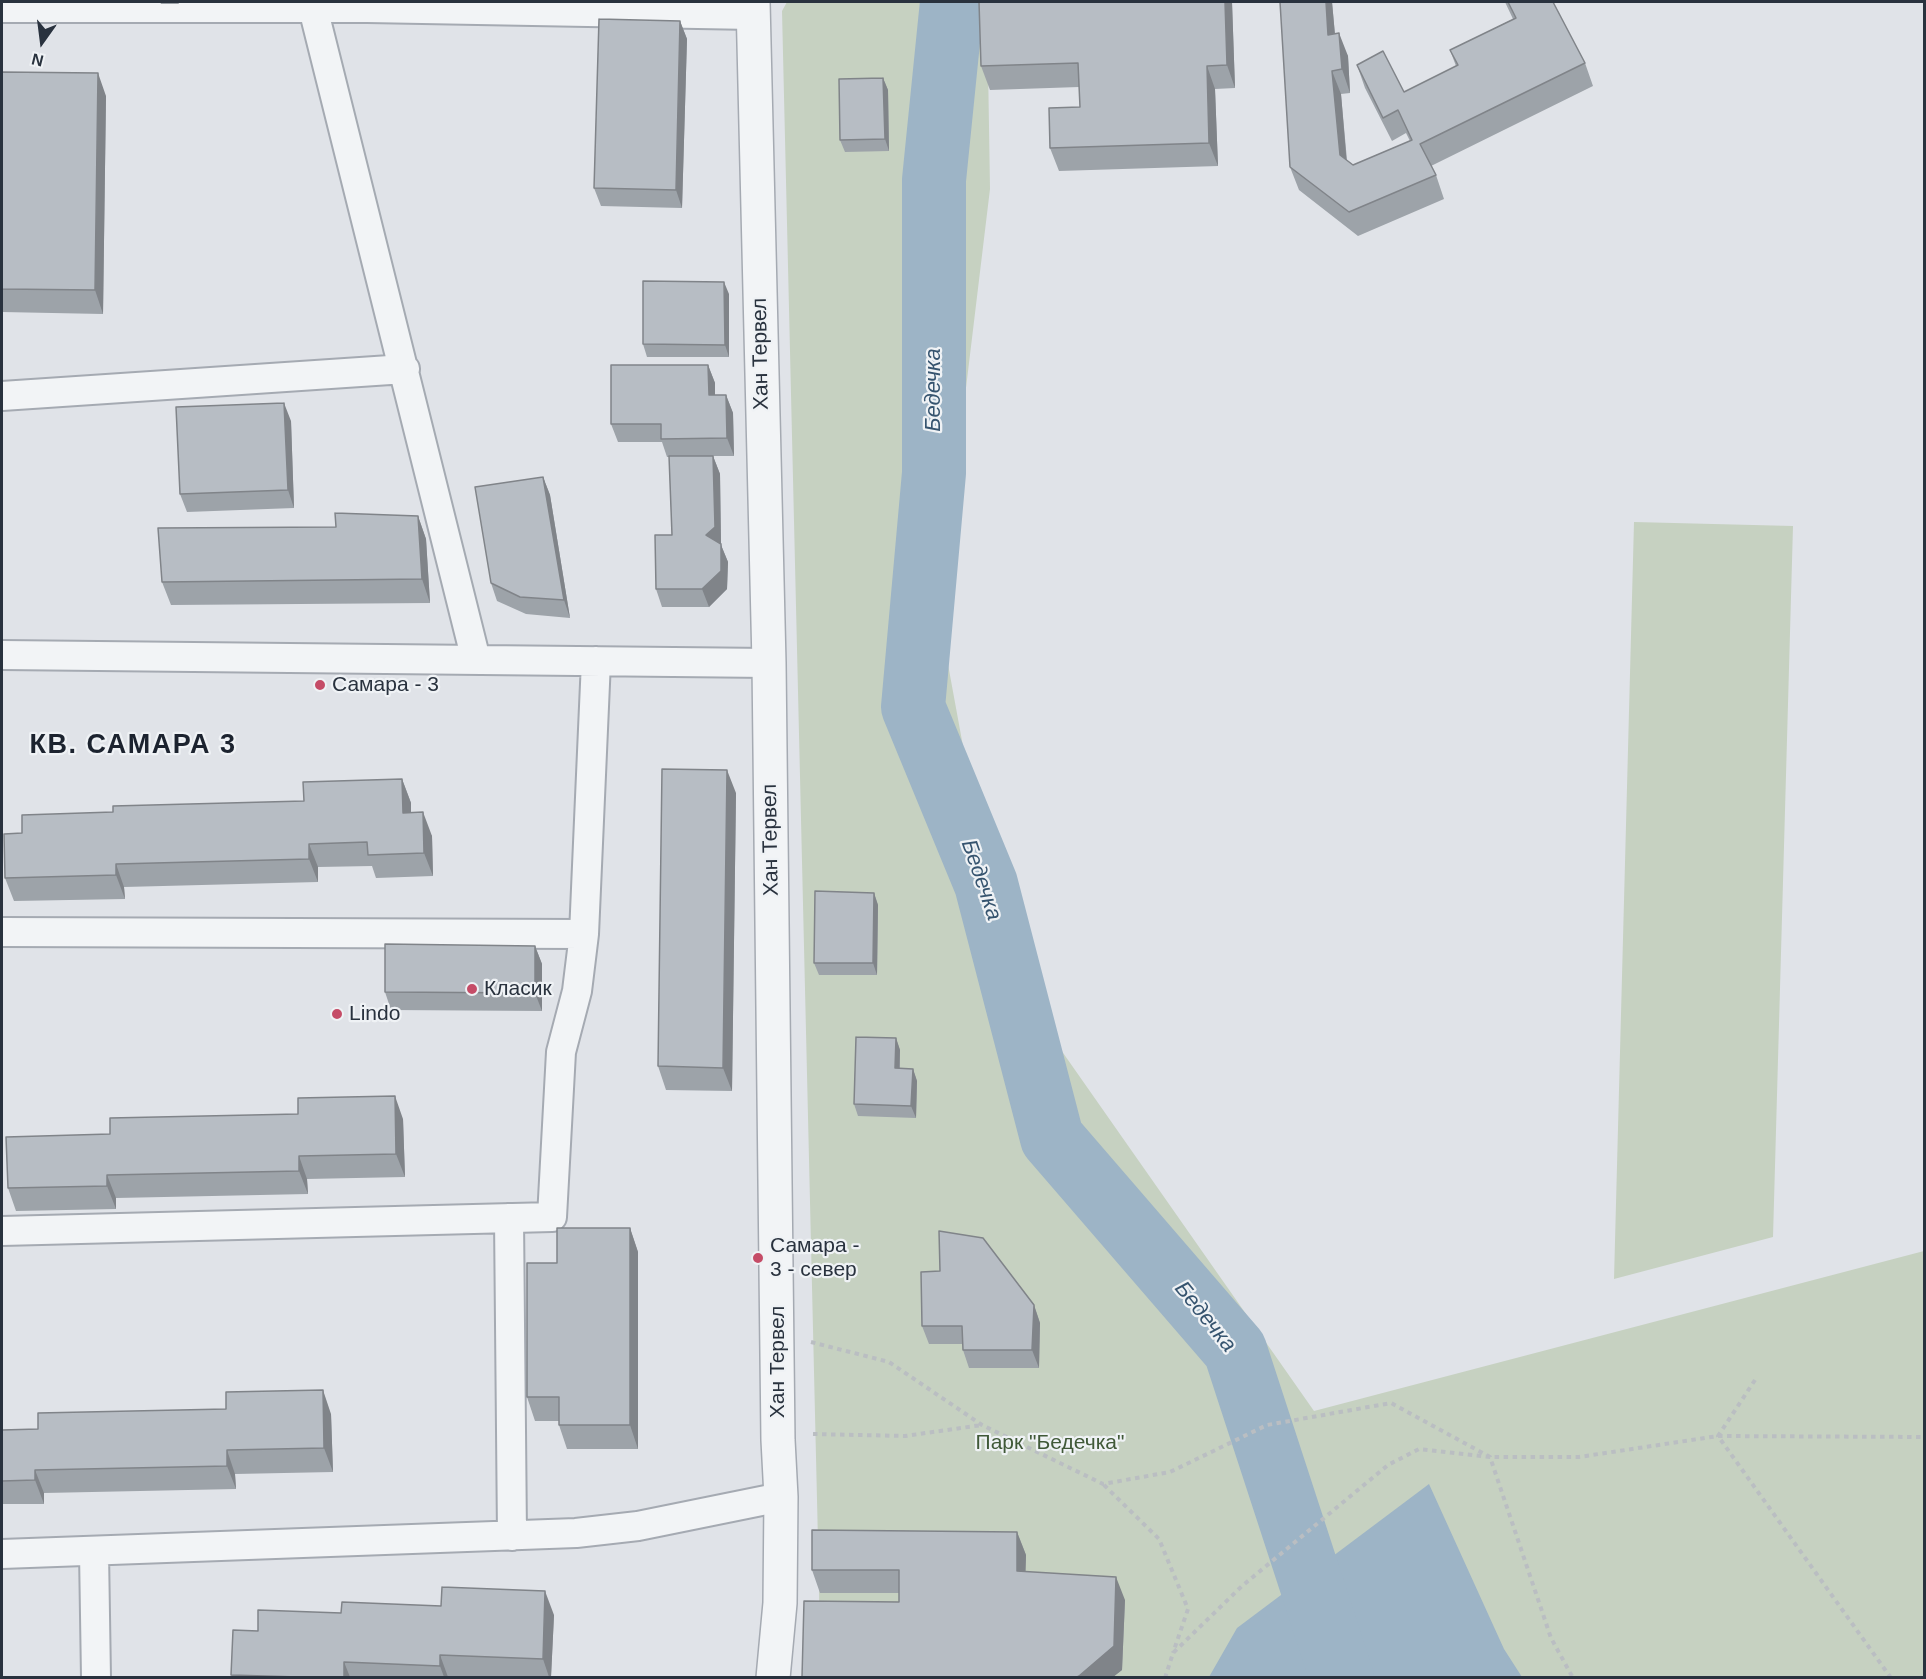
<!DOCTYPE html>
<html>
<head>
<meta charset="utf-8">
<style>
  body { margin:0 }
  #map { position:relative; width:1926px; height:1679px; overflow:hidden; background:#e0e3e8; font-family:Helvetica,sans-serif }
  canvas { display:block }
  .frame { position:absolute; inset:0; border:3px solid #29323e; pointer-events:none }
  .north { position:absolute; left:12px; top:12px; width:60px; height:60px; -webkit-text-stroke:4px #eff2f5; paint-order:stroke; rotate:194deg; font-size:16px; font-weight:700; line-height:24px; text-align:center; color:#29323e }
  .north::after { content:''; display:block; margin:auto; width:21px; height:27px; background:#29323e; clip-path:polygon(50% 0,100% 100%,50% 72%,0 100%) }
</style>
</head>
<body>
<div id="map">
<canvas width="1926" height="1679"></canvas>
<div class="frame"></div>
<div class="north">N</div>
</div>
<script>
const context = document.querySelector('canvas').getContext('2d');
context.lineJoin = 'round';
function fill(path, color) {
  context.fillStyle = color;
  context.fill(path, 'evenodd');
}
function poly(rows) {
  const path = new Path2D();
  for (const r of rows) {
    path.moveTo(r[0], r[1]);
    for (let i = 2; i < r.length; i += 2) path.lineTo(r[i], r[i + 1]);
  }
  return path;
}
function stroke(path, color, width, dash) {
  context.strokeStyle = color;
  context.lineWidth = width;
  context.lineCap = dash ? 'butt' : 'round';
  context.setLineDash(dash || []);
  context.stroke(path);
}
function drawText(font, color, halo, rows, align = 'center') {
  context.font = font + ' Helvetica,sans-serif';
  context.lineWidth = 4.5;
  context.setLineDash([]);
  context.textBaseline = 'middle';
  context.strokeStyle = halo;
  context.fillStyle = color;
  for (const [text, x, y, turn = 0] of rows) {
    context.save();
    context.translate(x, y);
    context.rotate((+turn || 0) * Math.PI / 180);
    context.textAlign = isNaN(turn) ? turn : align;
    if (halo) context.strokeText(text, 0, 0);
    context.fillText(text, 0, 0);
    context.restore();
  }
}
fill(poly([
  [787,2,987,2,990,189,958,454,945,648,967,768,1011,901,1047,1030,1314,1411,1924,1251,1924,1677,820,1677,819,1584,782,11],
  [1634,522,1793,526,1773,1237,1614,1279]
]), '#c6d1c1');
fill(poly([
  [1429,1484,1504,1649,1522,1677,1209,1677,1237,1628]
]), '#9db4c6');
stroke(poly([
  [952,2,934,180,934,473,913,707,986,884,1052,1138,1235,1350,1342,1678]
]), '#9db4c6', 64);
const minor = poly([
  [2,8,367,8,753,15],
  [313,8,476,660],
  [2,396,405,369],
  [2,655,769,663],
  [2,932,584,934],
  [509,1218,512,1536],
  [2,1231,552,1217,561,1052,577,991,584,934,596,661],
  [94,1552,96,1678],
  [2,1554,576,1533,638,1526,781,1497]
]);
const tertiary = poly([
  [753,2,769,663,778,1440,781,1497,780,1603,773,1678]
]);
stroke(minor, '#a5aab2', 32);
stroke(tertiary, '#a5aab2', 36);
stroke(poly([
  [811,1342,889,1362,982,1425,1103,1484,1170,1472,1267,1425,1391,1403,1490,1457,1551,1638,1573,1678],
  [1755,1380,1718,1436,1891,1678],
  [813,1434,905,1436,982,1425],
  [1104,1485,1159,1539,1188,1609,1173,1653],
  [1165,1678,1173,1653,1242,1586,1388,1465,1419,1449,1490,1457,1579,1457,1718,1436,1924,1437]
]), '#babec2', 4, [4.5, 4.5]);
stroke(minor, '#f2f4f6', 28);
stroke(tertiary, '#f2f4f6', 33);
fill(poly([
  [160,2,178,2,179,4,161,4],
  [1232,2,1235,88,1215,89,1218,166,1059,171,1050,148,1080,107,1079,87,990,90,981,66],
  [1332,2,1335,34,1348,56,1350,93,1341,94,1347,160,1353,165,1410,141,1406,133,1392,141,1365,88,1357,65,1404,92,1456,66,1450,50,1513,19,1505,2,1553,2,1585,63,1593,86,1431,166,1436,175,1444,199,1358,236,1299,190,1290,167],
  [680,21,687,39,682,208,601,206,594,188],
  [2,72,106,96,103,314,2,312],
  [883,78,888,90,889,151,845,152,840,140],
  [729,294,729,357,647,357,643,344],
  [708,365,715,383,715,395,726,395,733,413,734,456,713,456,720,474,721,545,728,562,727,589,709,607,662,607,656,589,672,535,669,457,667,457,662,442,618,442,611,424],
  [291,421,294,508,187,512,180,494],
  [543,477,550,495,570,618,526,614,497,601,491,583],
  [418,516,426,539,430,603,171,605,162,582,336,527],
  [402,779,411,803,411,813,432,836,433,876,376,878,372,866,318,867,318,882,124,887,125,899,14,901,5,878,22,833,113,812,304,801],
  [736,793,732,1091,666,1090,658,1066],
  [874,893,878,905,877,975,819,975,814,963],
  [535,946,542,964,542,1011,391,1010,385,992],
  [896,1038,900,1050,900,1069,913,1069,917,1081,916,1118,858,1116,854,1104],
  [403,1119,405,1177,307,1179,308,1194,116,1198,116,1209,16,1211,8,1188,110,1134],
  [630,1228,638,1252,638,1449,567,1449,559,1425,559,1421,535,1421,527,1397,557,1263],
  [1034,1305,1040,1323,1039,1368,969,1368,963,1350,963,1344,929,1344,922,1326],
  [331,1414,333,1472,235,1474,236,1489,44,1493,44,1504,2,1504,2,1430,38,1429],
  [1017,1532,1026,1555,1025,1572,1125,1600,1122,1670,1113,1677,802,1677,899,1602,899,1593,820,1593,812,1570],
  [341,1613,554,1615,551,1677,232,1677,231,1675,258,1631]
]), '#9da3a9');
fill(poly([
  [1225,2,1232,2,1235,88,1227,65],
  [1326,2,1332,2,1337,58,1328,35],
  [680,21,687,39,682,208,676,190],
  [1339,33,1348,56,1350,93,1342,69],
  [1207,66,1215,89,1218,166,1209,143],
  [1332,71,1341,94,1348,178,1340,155],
  [98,73,106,96,103,314,95,290],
  [883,78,888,90,889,151,885,139],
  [724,282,729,294,729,357,725,345],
  [708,365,715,383,715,413,709,395],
  [726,395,733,413,734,456,727,438],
  [284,403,291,421,294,508,288,490],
  [713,456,720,474,721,545,728,562,727,589,709,607,702,589,706,535],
  [543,477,550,495,570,618,564,600],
  [418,516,426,539,430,603,422,579],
  [727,770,736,793,732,1091,723,1068],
  [402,779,411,803,411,836,403,813],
  [423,812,432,836,433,876,424,853],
  [309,844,318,867,318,882,309,859],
  [116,864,124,887,125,899,116,875],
  [874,893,878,905,877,975,873,963],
  [535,946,542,964,542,1011,535,993],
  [896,1038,900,1050,899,1081,895,1068],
  [913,1069,917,1081,916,1118,911,1106],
  [395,1096,403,1119,405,1177,396,1154],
  [299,1156,307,1179,308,1194,299,1171],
  [107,1175,116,1198,116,1209,107,1186],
  [630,1228,638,1252,638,1449,630,1425],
  [1034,1305,1040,1323,1039,1368,1032,1350],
  [323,1390,331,1414,333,1472,324,1448],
  [227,1450,235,1474,236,1489,227,1466],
  [35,1470,44,1493,44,1504,35,1480],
  [1017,1532,1026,1555,1025,1595,1017,1571],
  [1116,1577,1125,1600,1122,1670,1113,1677,1080,1677,1079,1676],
  [545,1591,554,1615,551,1677,549,1677,543,1659],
  [440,1655,448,1677,444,1677,440,1666],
  [344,1662,350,1677,344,1677]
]), '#808489');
const building = poly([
  [979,2,1225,2,1227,65,1207,66,1209,143,1050,148,1049,108,1080,107,1078,63,981,66,979,2],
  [1280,2,1326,2,1328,35,1339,33,1342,69,1332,71,1340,155,1353,165,1412,140,1398,110,1383,118,1357,65,1383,51,1404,92,1458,65,1450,50,1516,18,1508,2,1553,2,1585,63,1420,144,1436,175,1349,212,1290,167,1280,2],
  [599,19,680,21,676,190,594,188,599,19],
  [2,72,98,73,95,290,2,289,2,72],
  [883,78,885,139,840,140,839,79,883,78],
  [643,281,724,282,725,345,643,344,643,281],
  [611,365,708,365,709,395,726,395,727,438,661,439,661,424,611,424,611,365],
  [284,403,288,490,180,494,176,407,284,403],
  [669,456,713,456,715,527,706,535,721,544,721,571,702,589,656,589,655,535,672,535,669,456],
  [543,477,564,600,520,597,491,583,475,487,543,477],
  [335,513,418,516,422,579,162,582,158,528,336,527,335,513],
  [662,769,727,770,723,1068,658,1066,662,769],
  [402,779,403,813,423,812,424,853,368,855,367,842,309,844,309,859,116,864,116,875,5,878,4,834,22,833,22,815,113,812,113,806,304,801,303,782,402,779],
  [815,891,874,893,873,963,814,963,815,891],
  [385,944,535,946,535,993,385,992,385,944],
  [856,1037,896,1038,895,1068,913,1069,911,1106,854,1104,856,1037],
  [395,1096,396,1154,299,1156,299,1171,107,1175,107,1186,8,1188,6,1137,110,1134,110,1118,298,1114,298,1098,395,1096],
  [557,1228,630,1228,630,1425,559,1425,559,1397,527,1397,527,1263,557,1263,557,1228],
  [939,1231,983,1238,1034,1305,1032,1350,963,1350,962,1326,922,1326,921,1272,940,1271,939,1231],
  [323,1390,324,1448,227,1450,227,1466,35,1470,35,1480,2,1481,2,1430,38,1429,38,1413,226,1409,226,1392,323,1390],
  [812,1530,1017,1532,1017,1571,1116,1577,1114,1646,1079,1676,1077,1677,802,1677,804,1601,899,1602,899,1570,812,1570,812,1530],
  [442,1587,545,1591,543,1659,440,1655,440,1666,344,1662,344,1677,299,1677,231,1675,233,1630,258,1631,258,1610,341,1613,342,1602,441,1606,442,1587]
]);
fill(building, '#b7bdc4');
stroke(building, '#808489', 1.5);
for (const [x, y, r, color] of [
  [320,685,6,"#c54c67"],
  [472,989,6,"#c54c67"],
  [337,1014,6,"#c54c67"],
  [758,1258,6,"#c54c67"]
]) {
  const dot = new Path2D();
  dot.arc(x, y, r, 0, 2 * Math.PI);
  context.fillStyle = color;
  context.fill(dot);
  stroke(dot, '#eff2f5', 2);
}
drawText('21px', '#29323e', '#eff2f5', [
  ["Хан Тервел",761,354,-91],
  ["Хан Тервел",771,840,-91],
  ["Хан Тервел",778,1362,-90]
]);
drawText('21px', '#29323e', '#eff2f5', [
  ["Самара - 3",332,685],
  ["Класик",484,989],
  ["Lindo",349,1014],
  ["Самара -",770,1246],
  ["3 - север",770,1270]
], 'left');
drawText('21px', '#405938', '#eff2f5', [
  ["Парк \"Бедечка\"",1050,1443]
]);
drawText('italic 22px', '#36546f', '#eff2f5', [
  ["Бедечка",934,390,-90],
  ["Бедечка",981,880,71],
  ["Бедечка",1205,1317,51]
]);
context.letterSpacing = '1.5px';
drawText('bold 27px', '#1c232f', '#eff2f5', [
  ["КВ. САМАРА 3",133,746]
]);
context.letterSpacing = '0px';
</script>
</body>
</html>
